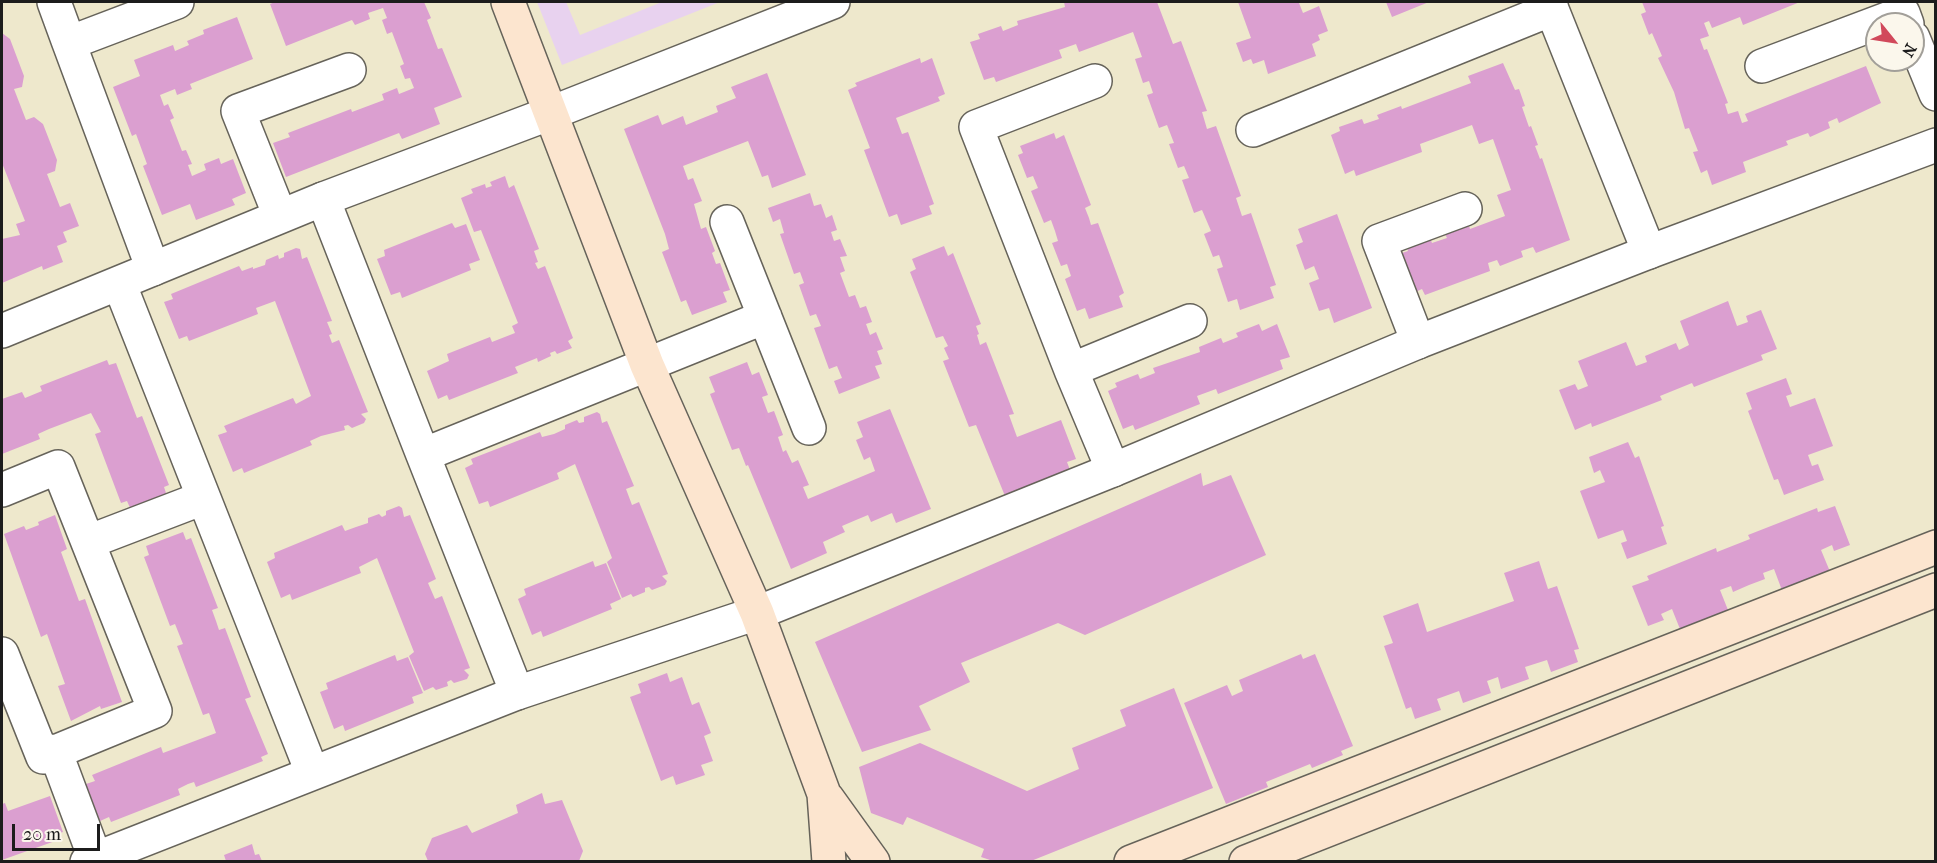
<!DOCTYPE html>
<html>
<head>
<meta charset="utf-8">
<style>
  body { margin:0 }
  #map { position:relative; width:1937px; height:863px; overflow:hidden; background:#eee8cc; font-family:"IM FELL French Canon",serif }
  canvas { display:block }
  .frame { position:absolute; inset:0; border:3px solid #1c1c1c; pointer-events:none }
  .north { position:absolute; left:1865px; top:12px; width:60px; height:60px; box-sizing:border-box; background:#fbf7ec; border:2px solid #a29f99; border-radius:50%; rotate:120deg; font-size:16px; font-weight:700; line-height:24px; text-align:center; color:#1c1c1c }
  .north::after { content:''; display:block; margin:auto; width:21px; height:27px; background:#d1495b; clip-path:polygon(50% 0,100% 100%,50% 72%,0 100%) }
  .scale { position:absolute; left:12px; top:824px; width:88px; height:27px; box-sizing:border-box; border:3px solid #1c1c1c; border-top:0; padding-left:8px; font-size:18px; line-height:21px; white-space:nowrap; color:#1c1c1c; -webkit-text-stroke:4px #fbf7ec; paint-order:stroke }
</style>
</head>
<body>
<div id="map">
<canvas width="1937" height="863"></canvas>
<div class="frame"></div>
<div class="north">N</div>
<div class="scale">20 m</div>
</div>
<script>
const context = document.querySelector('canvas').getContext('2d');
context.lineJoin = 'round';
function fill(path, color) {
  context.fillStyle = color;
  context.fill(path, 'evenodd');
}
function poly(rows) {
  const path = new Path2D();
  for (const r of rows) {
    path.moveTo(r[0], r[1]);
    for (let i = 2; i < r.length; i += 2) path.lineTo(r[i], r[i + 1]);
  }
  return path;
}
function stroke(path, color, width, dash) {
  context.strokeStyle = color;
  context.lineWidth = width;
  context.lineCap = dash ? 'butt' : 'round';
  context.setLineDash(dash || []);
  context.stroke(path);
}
fill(poly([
  [537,2,566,2,580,35,662,2,720,2,562,65]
]), '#e8d2ef');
fill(poly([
  [275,2,424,2,431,18,427,20,438,49,442,48,462,97,434,108,440,124,402,139,399,133,286,177,273,143,290,137,288,133,351,109,352,112,384,100,382,94,397,88,399,94,414,88,410,78,405,79,400,66,404,64,392,32,387,34,382,20,387,18,383,8,368,13,370,19,355,25,352,20,286,46,270,4],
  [1064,2,1157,2,1173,44,1181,41,1207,111,1202,112,1207,129,1216,126,1241,196,1236,198,1242,216,1251,213,1276,285,1270,287,1274,298,1240,310,1237,299,1228,302,1217,269,1223,267,1219,255,1213,257,1204,234,1211,231,1202,210,1194,213,1182,180,1189,178,1184,166,1178,168,1169,144,1174,143,1167,125,1159,128,1147,95,1153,93,1149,81,1143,83,1135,59,1142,57,1133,32,1079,52,1076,44,1059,50,1062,58,996,82,994,77,984,80,970,42,980,39,978,34,1001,26,1003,31,1018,25,1017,21,1065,7],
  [1238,2,1299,3,1303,13,1319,6,1328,31,1318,35,1320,40,1312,44,1316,56,1268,74,1264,60,1253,64,1251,59,1243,62,1236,43,1251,38],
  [1386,2,1429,2,1392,17],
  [1642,2,1800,2,1743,25,1740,17,1712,28,1709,21,1704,23,1709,36,1700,39,1704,50,1707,49,1728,103,1725,104,1728,114,1738,111,1742,123,1748,121,1745,114,1866,66,1881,103,1839,123,1837,118,1828,122,1830,128,1810,137,1808,133,1786,141,1788,145,1743,162,1746,172,1712,185,1707,170,1701,173,1693,152,1698,151,1689,128,1685,129,1674,92,1658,58,1662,56,1652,33,1649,35,1641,14,1646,12],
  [237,17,253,59,190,84,192,89,177,95,175,89,160,95,164,106,168,104,174,118,170,120,182,151,186,150,192,164,188,165,192,176,206,170,204,164,219,158,221,164,233,159,246,193,232,199,235,205,196,220,190,204,162,215,143,166,147,164,136,134,132,136,113,87,140,76,134,60,173,45,175,51,189,45,187,41,204,34,203,30],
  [2,33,10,39,24,76,22,87,14,89,26,120,34,117,43,124,57,160,55,171,47,174,60,207,70,203,79,226,63,232,67,242,57,246,63,262,43,270,42,266,2,283,2,239,20,235,16,224,25,221,2,163],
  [920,58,921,63,932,58,945,94,938,97,940,101,896,118,902,134,908,132,934,204,929,206,932,214,901,225,897,214,889,217,864,150,870,148,848,90,857,86,855,83],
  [1503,63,1515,90,1519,89,1525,106,1522,107,1529,127,1531,126,1538,145,1535,146,1537,151,1540,159,1542,158,1570,240,1536,253,1533,247,1521,251,1523,257,1500,266,1497,260,1488,263,1490,271,1425,295,1422,289,1413,293,1399,254,1408,251,1407,247,1430,238,1432,243,1447,238,1445,234,1469,226,1470,229,1505,216,1497,195,1511,190,1493,139,1479,144,1472,125,1420,144,1422,152,1356,176,1354,170,1345,174,1331,135,1340,131,1339,127,1362,119,1364,124,1379,119,1377,115,1401,106,1402,109,1471,83,1468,76],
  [767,73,806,175,772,188,768,175,762,177,748,141,683,166,688,180,693,178,702,201,694,204,701,229,706,227,715,251,712,253,716,264,720,263,730,290,723,292,727,302,692,315,686,300,681,302,662,252,669,249,665,234,624,129,658,115,662,125,683,116,686,125,703,118,718,112,716,106,736,98,731,87],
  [1054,133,1056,139,1064,135,1091,205,1085,208,1089,218,1091,225,1098,223,1124,293,1119,296,1123,307,1089,319,1085,308,1077,311,1065,279,1071,276,1067,264,1061,266,1052,243,1058,241,1055,231,1051,220,1044,223,1031,191,1038,188,1033,176,1027,178,1018,155,1023,153,1020,146],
  [505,176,509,188,514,185,539,249,534,251,538,262,535,263,538,269,545,266,573,338,568,341,572,348,557,354,555,351,550,353,551,356,538,362,537,358,515,367,518,373,449,400,447,395,438,399,427,371,449,361,447,354,490,337,492,342,515,333,512,326,518,323,481,230,474,232,461,198,473,193,471,189,485,184,486,188,492,186,490,182],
  [810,193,814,206,821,204,826,218,832,215,837,230,831,232,834,241,840,239,847,256,840,257,845,271,840,273,849,297,855,295,860,308,866,306,872,322,866,324,870,335,876,332,883,349,877,351,882,364,875,366,880,378,839,394,834,381,842,378,837,366,829,369,814,328,821,326,816,314,810,316,799,285,804,283,800,272,794,274,780,234,784,233,780,219,773,222,768,208],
  [1337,214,1372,308,1334,323,1329,308,1319,311,1309,283,1319,279,1314,266,1305,270,1296,245,1303,242,1298,229],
  [452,223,455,228,466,224,480,260,469,264,471,270,402,298,400,292,391,295,377,259,385,256,384,250],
  [944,246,948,256,953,253,981,324,976,326,979,334,977,335,980,345,986,342,1014,414,1009,415,1017,437,1061,420,1076,459,1067,462,1070,470,1005,496,976,425,969,427,943,361,949,359,944,348,948,346,943,336,936,338,910,272,916,269,912,259],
  [296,248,300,249,302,259,307,257,332,321,327,322,332,334,329,335,332,343,339,340,368,412,361,414,366,419,364,423,352,428,348,425,344,426,345,430,321,436,310,441,312,445,244,473,242,468,233,472,218,435,227,432,224,426,293,398,296,404,311,396,275,301,256,308,258,314,189,341,187,336,179,339,164,302,173,299,171,294,239,266,242,271,253,267,253,269,265,265,266,260,278,255,279,259,284,257,284,253],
  [1728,301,1737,326,1748,322,1746,316,1761,310,1777,349,1761,355,1763,360,1694,387,1692,383,1660,396,1662,400,1592,427,1591,423,1575,430,1559,390,1575,384,1578,390,1588,386,1578,361,1626,342,1636,366,1647,362,1645,356,1676,343,1679,350,1689,345,1680,321],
  [1259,324,1262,331,1277,324,1290,357,1280,360,1283,369,1218,394,1216,389,1197,396,1200,404,1135,430,1133,425,1123,429,1108,391,1117,387,1115,383,1138,374,1140,379,1155,373,1153,368,1200,352,1199,347,1221,338,1223,343,1238,337,1236,333],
  [107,360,109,365,116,363,137,418,142,416,169,485,164,487,167,496,131,510,127,501,121,503,95,434,101,432,91,413,49,429,38,434,40,439,2,454,2,399,22,392,25,398,42,391,40,386],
  [747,362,752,375,759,372,768,395,762,397,768,413,774,411,783,435,778,437,783,452,786,450,792,463,798,460,809,485,803,487,808,499,875,471,870,457,864,460,856,440,863,437,857,422,890,409,931,509,896,523,892,513,871,522,868,515,856,520,842,526,845,532,823,542,827,553,791,569,748,465,746,466,739,448,732,450,710,394,715,392,709,377],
  [1786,378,1792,394,1786,396,1790,407,1815,398,1833,446,1808,455,1812,466,1818,464,1824,480,1784,495,1778,479,1774,480,1748,411,1752,409,1746,393],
  [597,412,600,414,602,423,607,421,634,486,626,489,632,505,639,502,668,574,662,576,667,581,665,585,652,590,649,587,645,588,645,592,633,597,631,594,622,598,607,562,612,558,575,464,557,473,559,479,490,507,488,501,479,504,465,468,473,464,471,459,540,432,542,437,554,434,565,429,565,425,577,420,579,423,584,422,584,417],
  [1628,442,1635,458,1639,456,1664,526,1661,527,1667,544,1627,559,1621,543,1627,541,1623,530,1598,539,1580,491,1605,482,1600,470,1594,473,1589,457],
  [1201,473,1203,486,1231,475,1266,555,1085,635,1058,623,961,663,970,682,919,706,931,730,862,752,815,642],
  [399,506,402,508,404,517,410,515,436,579,428,583,435,599,442,596,470,668,464,670,469,675,467,679,454,683,451,680,447,682,448,686,436,690,433,687,424,691,409,656,414,652,377,558,359,567,361,573,292,600,290,594,281,598,267,562,275,558,274,553,342,525,345,531,356,527,368,523,368,518,379,514,382,517,386,515,386,511],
  [1835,506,1850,545,1834,551,1832,545,1821,550,1831,574,1783,593,1774,569,1763,573,1765,579,1749,585,1733,592,1731,586,1720,590,1730,615,1682,634,1672,609,1661,614,1664,620,1648,626,1632,586,1649,580,1647,576,1716,548,1717,552,1750,539,1748,535,1817,508,1818,512],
  [55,515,67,549,61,552,79,601,85,599,122,702,101,709,100,706,71,721,58,686,65,684,47,634,41,637,4,534,24,526,26,530,39,525,38,522],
  [183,532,186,540,191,538,218,608,212,610,216,621,219,630,225,628,251,697,245,699,268,754,261,757,263,761,196,787,194,782,188,784,178,789,180,795,111,822,109,817,100,821,86,784,95,781,92,775,161,747,163,753,216,733,209,713,203,715,177,646,183,644,175,624,170,626,144,557,149,555,146,546],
  [593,561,595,567,606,563,621,599,610,604,612,609,543,637,541,631,532,635,518,599,526,595,524,589],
  [1539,561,1548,589,1557,586,1579,649,1574,650,1578,662,1551,672,1547,660,1525,667,1529,679,1501,689,1498,677,1487,681,1491,693,1463,703,1459,691,1437,699,1441,710,1415,719,1411,707,1406,709,1384,646,1393,643,1383,616,1418,603,1427,632,1514,601,1504,573],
  [1301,654,1303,659,1315,654,1353,746,1341,751,1343,755,1312,768,1310,764,1266,782,1268,787,1226,804,1184,703,1227,685,1232,696,1243,691,1239,680],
  [395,655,397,661,408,657,423,693,412,697,414,703,345,731,343,725,334,729,320,692,328,689,326,683],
  [667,673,670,682,682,677,692,705,699,702,711,733,704,736,713,761,701,765,705,775,676,785,673,776,661,781,630,697,641,693,638,684],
  [1174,688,1213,788,1031,861,993,861,981,857,984,849,907,817,903,825,871,813,859,767,920,743,1027,791,1079,769,1072,748,1126,726,1120,710],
  [542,793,545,804,562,800,583,851,579,861,428,861,425,854,432,838,467,825,472,833,518,813,516,805],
  [50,796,63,832,57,834,58,840,2,860,2,804,5,803,8,811],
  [252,844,255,855,259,854,262,861,226,861,224,855]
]), '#db9fd0');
const minor = poly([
  [54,2,69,43],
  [1549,2,1649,252],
  [1913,38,1936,94],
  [1762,66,1903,13,1907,24],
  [1095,81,976,127,1071,370,1190,321],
  [1253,130,1552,9],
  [323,199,423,455],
  [280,216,238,111,349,70],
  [727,222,809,428],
  [153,269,69,43,177,2],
  [125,298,312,772],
  [1418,342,1379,241,1465,209],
  [1071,370,1113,470],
  [2,490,58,467,155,711,43,757,2,654],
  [88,542,203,498],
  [517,693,423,455,765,317],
  [55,751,95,858]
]);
const tertiary = poly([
  [2,331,323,199,551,113,833,2],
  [87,862,517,693,757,613,1113,470,1418,342,1649,252,1936,145]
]);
const secondary = poly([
  [508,2,647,365,757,613,824,794,829,862],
  [827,798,873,862],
  [1131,862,1936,547],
  [1246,862,1936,590]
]);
stroke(minor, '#66635a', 36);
stroke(tertiary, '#66635a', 36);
stroke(secondary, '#66635a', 36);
stroke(minor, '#fff', 33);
stroke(tertiary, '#fff', 33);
stroke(secondary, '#fce5cf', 33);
</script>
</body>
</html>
